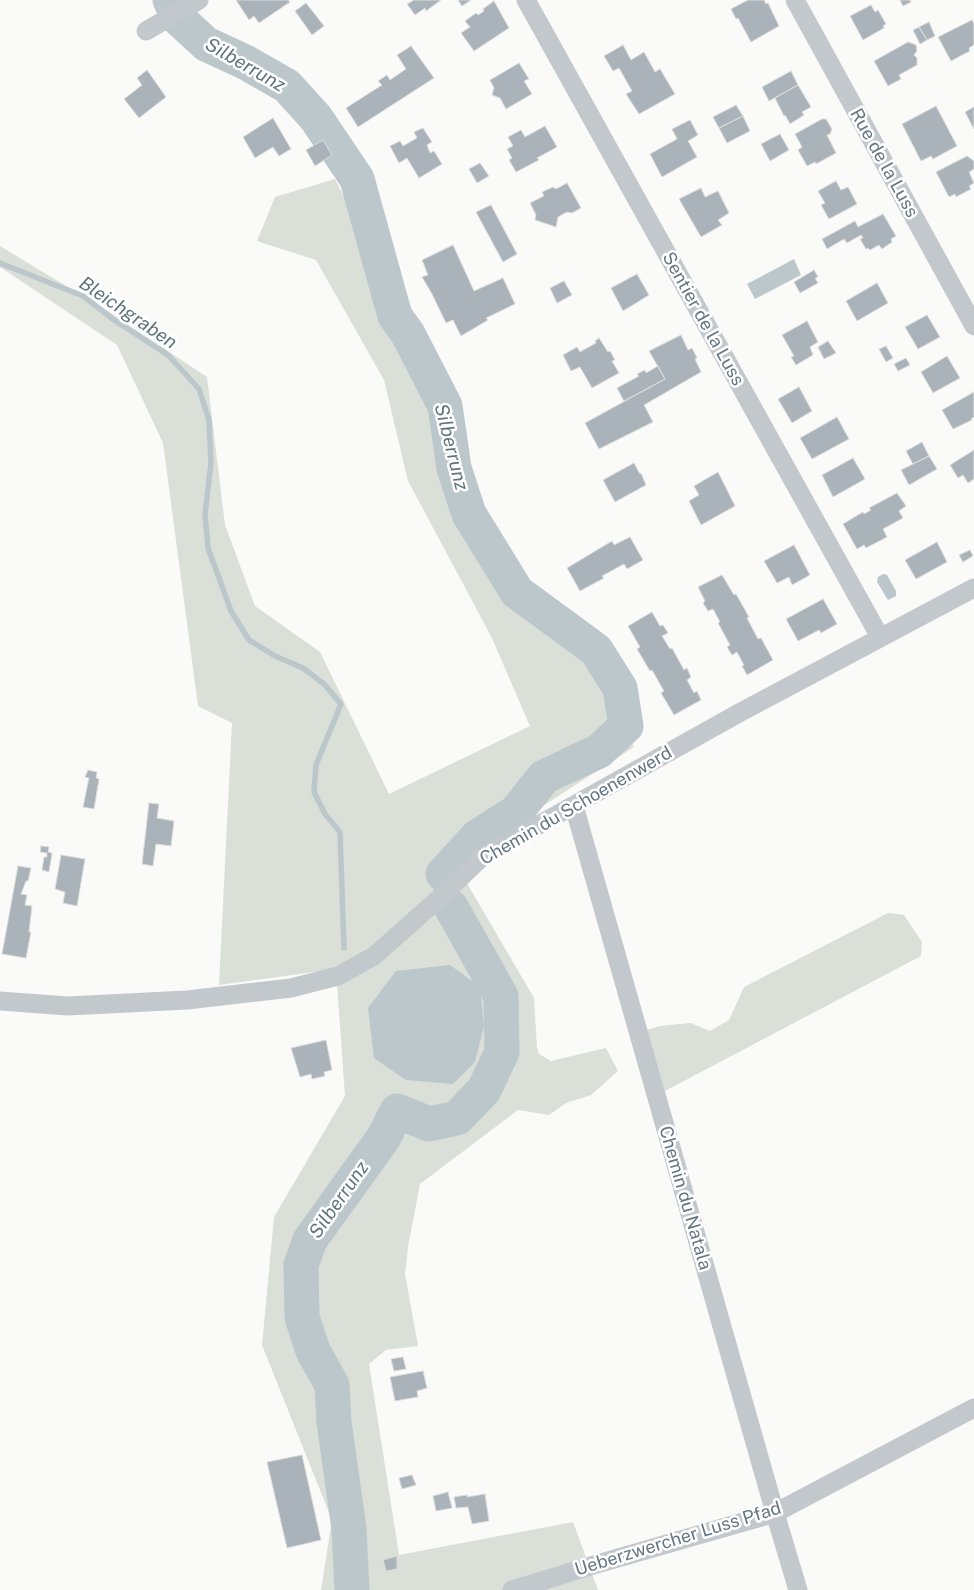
<!DOCTYPE html>
<html>
<head>
<meta charset="utf-8">
<style>
  body { margin:0 }
  canvas { display:block; background:#fafaf8 }
</style>
</head>
<body>
<canvas width="974" height="1590"></canvas>
<script>
const context = document.querySelector('canvas').getContext('2d');
context.lineJoin = 'round';
function fill(path, color) {
  context.fillStyle = color;
  context.fill(path, 'evenodd');
}
function poly(rows) {
  const path = new Path2D();
  for (const r of rows) {
    path.moveTo(r[0], r[1]);
    for (let i = 2; i < r.length; i += 2) path.lineTo(r[i], r[i + 1]);
  }
  return path;
}
function stroke(path, color, width, dash) {
  context.strokeStyle = color;
  context.lineWidth = width;
  context.lineCap = dash ? 'butt' : 'round';
  context.setLineDash(dash || []);
  context.stroke(path);
}
function drawText(font, color, halo, rows, align = 'center') {
  context.font = font + ' "Public Sans",sans-serif';
  context.lineWidth = 5;
  context.setLineDash([]);
  context.textBaseline = 'middle';
  context.strokeStyle = halo;
  context.fillStyle = color;
  for (const [text, x, y, turn = 0] of rows) {
    context.save();
    context.translate(x, y);
    context.rotate((+turn || 0) * Math.PI / 180);
    context.textAlign = isNaN(turn) ? turn : align;
    if (halo) context.strokeText(text, 0, 0);
    context.fillText(text, 0, 0);
    context.restore();
  }
}
fill(poly([
  [335,179,448,408,488,570,573,630,634,747,520,821,461,873,534,998,537,1048,539,1054,551,1061,606,1048,618,1071,591,1095,566,1103,549,1115,518,1110,420,1184,408,1247,405,1274,418,1346,386,1350,369,1364,399,1555,573,1522,598,1590,321,1590,332,1520,262,1345,274,1217,345,1096,336,969,219,985,232,723,198,706,163,443,117,345,0,267,0,246,109,312,207,377,225,525,255,606,320,652,389,794,530,726,491,636,408,481,384,380,316,260,257,241,275,197],
  [888,913,904,915,922,942,921,956,665,1091,647,1030,660,1026,691,1023,710,1031,729,1020,744,987]
]), '#dadfd7');
fill(poly([
  [794,259,801,275,755,299,747,284],
  [883,574,887,575,896,591,896,596,888,600,877,582,878,577],
  [450,965,480,987,484,1026,475,1062,453,1084,406,1080,374,1058,368,1008,396,971]
]), '#bbc7cb');
stroke(poly([
  [0,263,83,296,114,320,168,355,199,389,209,420,211,463,205,514,208,548,231,611,249,640,275,656,303,668,324,684,341,704,316,765,314,792,325,814,340,832,344,948]
]), '#bbc7cb', 5.5);
stroke(poly([
  [170,0,179,19,206,44,245,62,287,86,316,118,357,179,395,316,408,334,445,406,454,468,469,514,517,592,596,650,620,688,626,726,599,751,544,777,516,812,477,837,443,874],
  [352,1590,349,1529,334,1422,332,1385,313,1351,302,1317,301,1265,310,1240,384,1137,397,1111,429,1124,457,1118,484,1090,502,1052,501,996,451,907]
]), '#bbc7cb', 35);
const building = poly([
  [236,0,288,0,290,2,259,23,254,16,249,20,236,0],
  [414,0,441,0,426,11,425,8,415,15,407,4,414,0],
  [458,0,471,0,462,6,458,0],
  [748,0,764,0,766,4,768,3,779,26,751,42,738,18,736,19,731,9,748,0],
  [900,0,910,0,911,2,903,6,900,0],
  [494,1,509,28,474,51,461,33,470,27,465,21,476,13,478,15,484,11,483,9,494,1],
  [306,3,324,26,312,35,295,11,306,3],
  [871,5,875,12,878,10,886,24,883,26,884,28,863,40,850,16,871,5],
  [972,20,974,24,974,45,969,48,970,51,951,61,938,37,972,20],
  [929,22,935,36,927,40,919,27,929,22],
  [919,27,927,40,920,44,913,30,919,27],
  [908,42,916,45,917,51,914,55,917,58,917,65,899,75,901,79,888,86,874,61,908,42],
  [623,45,631,60,644,52,655,72,660,69,675,94,639,114,626,94,632,91,619,68,613,71,604,56,623,45],
  [411,46,434,78,358,127,346,108,382,85,378,81,387,75,390,80,406,69,397,55,411,46],
  [519,63,529,79,524,81,532,94,506,109,500,98,492,95,494,88,490,80,519,63],
  [147,70,166,97,139,118,124,99,142,85,137,78,147,70],
  [791,71,798,85,769,101,762,87,791,71],
  [798,85,811,107,802,112,804,115,790,124,785,115,784,116,775,98,798,85],
  [736,105,743,116,719,128,713,117,736,105],
  [936,106,957,146,933,159,931,156,921,161,902,124,936,106],
  [974,107,974,129,965,112,974,107],
  [743,116,750,131,727,143,719,128,743,116],
  [273,118,291,149,279,156,273,147,255,158,243,137,273,118],
  [822,119,826,119,832,129,830,134,827,135,836,153,816,164,815,162,807,166,798,150,802,147,795,134,822,119],
  [690,120,698,135,688,141,697,157,662,177,650,154,677,139,672,129,690,120],
  [545,126,557,147,537,158,539,160,516,172,509,160,512,158,507,149,513,146,508,137,521,130,525,137,545,126],
  [423,128,432,142,427,145,430,153,434,151,442,164,419,178,407,158,399,163,390,146,400,141,403,146,417,138,414,132,423,128],
  [780,134,789,150,770,161,761,144,780,134],
  [323,140,332,155,315,166,306,150,323,140],
  [967,156,974,161,974,169,969,172,974,183,969,186,971,189,956,197,955,194,949,197,936,172,967,156],
  [480,163,489,176,477,183,469,169,480,163],
  [836,181,841,190,848,187,857,204,829,219,821,205,825,203,818,191,836,181],
  [567,183,581,208,572,213,567,212,558,217,556,227,535,220,536,215,530,203,544,196,542,192,553,187,556,189,567,183],
  [701,188,705,197,718,191,729,213,718,220,722,225,701,237,679,199,701,188],
  [491,205,517,254,503,262,476,212,491,205],
  [883,214,896,236,891,239,892,242,882,249,879,245,870,250,868,248,866,249,860,239,863,238,861,235,847,243,844,239,827,249,822,239,855,221,858,227,883,214],
  [453,245,474,291,503,278,515,304,486,318,488,320,461,336,453,320,446,323,432,294,422,277,428,275,422,260,453,245],
  [814,270,818,277,815,278,818,283,800,293,794,282,814,270],
  [637,274,649,295,623,311,611,288,637,274],
  [564,281,572,295,557,303,550,288,564,281],
  [877,283,888,303,857,321,846,301,877,283],
  [927,315,940,337,918,349,905,327,927,315],
  [807,321,818,342,810,347,813,355,796,365,791,357,794,356,782,335,807,321],
  [681,335,688,350,692,348,697,358,695,359,701,372,644,405,653,422,599,449,585,423,665,379,649,351,681,335],
  [599,338,608,352,610,351,615,360,612,361,619,373,592,388,580,367,571,371,563,355,577,347,580,352,596,343,595,341,599,338],
  [828,341,836,353,824,359,818,347,828,341],
  [886,346,893,358,886,362,879,349,886,346],
  [947,356,960,378,933,393,921,372,947,356],
  [906,358,910,365,898,371,894,364,906,358],
  [658,366,665,379,624,401,617,388,639,376,637,374,645,370,646,373,658,366],
  [799,387,812,411,792,423,778,399,799,387],
  [974,392,974,417,971,419,972,420,953,429,942,410,974,392],
  [837,417,849,439,812,459,800,438,837,417],
  [922,442,929,456,913,464,906,451,922,442],
  [974,450,974,479,968,483,963,475,958,478,950,465,974,450],
  [929,456,937,469,909,485,901,470,929,456],
  [853,458,865,479,833,497,822,475,853,458],
  [634,463,640,474,641,473,646,485,615,502,603,480,634,463],
  [718,472,735,506,701,525,689,501,699,495,694,486,718,472],
  [897,493,906,506,899,511,903,518,883,529,887,537,866,548,864,545,857,549,843,524,863,512,864,514,871,510,869,508,897,493],
  [630,537,643,560,627,569,624,564,602,576,604,578,580,591,567,568,612,541,614,545,630,537],
  [937,542,947,562,916,579,905,560,937,542],
  [794,545,810,575,792,585,789,577,777,583,764,561,794,545],
  [970,550,973,556,963,562,959,555,970,550],
  [722,575,734,595,736,594,749,617,747,618,758,639,761,638,773,660,747,675,742,666,744,665,737,652,732,655,727,647,730,645,718,623,720,622,713,609,708,611,703,603,705,601,698,587,722,575],
  [823,599,837,624,821,633,819,630,798,641,786,619,823,599],
  [652,612,660,626,663,625,668,633,662,636,670,649,672,648,684,670,687,668,691,677,687,680,694,693,697,691,701,700,674,715,661,693,664,691,652,670,650,671,637,649,640,647,628,626,652,612],
  [88,770,97,772,96,778,99,779,94,809,83,807,89,778,85,777,88,770],
  [149,803,159,804,157,818,174,821,171,846,156,844,153,866,142,864,149,803],
  [41,846,49,847,48,852,52,853,49,872,42,870,44,857,47,857,47,853,40,852,41,846],
  [61,855,85,859,77,906,63,903,65,892,55,889,61,855],
  [18,866,31,868,28,881,26,881,21,894,27,895,25,905,32,906,29,932,31,932,26,958,2,954,18,866],
  [326,1040,332,1070,324,1072,325,1076,312,1079,311,1074,300,1077,291,1048,326,1040],
  [403,1357,406,1369,394,1371,391,1359,403,1357],
  [423,1371,427,1388,417,1391,418,1397,395,1401,390,1377,423,1371],
  [302,1455,321,1540,287,1548,267,1462,302,1455],
  [412,1475,416,1485,402,1489,399,1478,412,1475],
  [448,1492,452,1508,436,1511,433,1496,448,1492],
  [485,1494,489,1521,472,1524,468,1507,456,1508,454,1497,467,1495,467,1497,485,1494],
  [397,1556,397,1569,386,1571,383,1560,397,1556]
]);
fill(building, '#aab3b9');
stroke(building, '#dcdcda', 1);
stroke(poly([
  [526,0,880,637],
  [795,0,974,326],
  [146,31,199,0],
  [574,806,775,1513,798,1590],
  [0,1001,68,1006,187,1000,291,988,338,976,374,956,435,902,483,856,739,713,974,588],
  [512,1590,597,1564,775,1513,974,1408]
]), '#c3c8cc', 19);
drawText('18px', '#657683', '#fff', [
  ["Rue de la Luss",884,163,61],
  ["Sentier de la Luss",703,319,61],
  ["Chemin du Schoenenwerd",576,806,-30],
  ["Chemin du Natala",685,1198,74],
  ["Ueberzwercher Luss Pfad",678,1539,-17]
]);
drawText('italic 19px', '#60757c', '#fff', [
  ["Silberrunz",245,65,30],
  ["Bleichgraben",128,313,34],
  ["Silberrunz",451,447,76],
  ["Silberrunz",339,1200,-55]
]);
</script>
</body>
</html>
